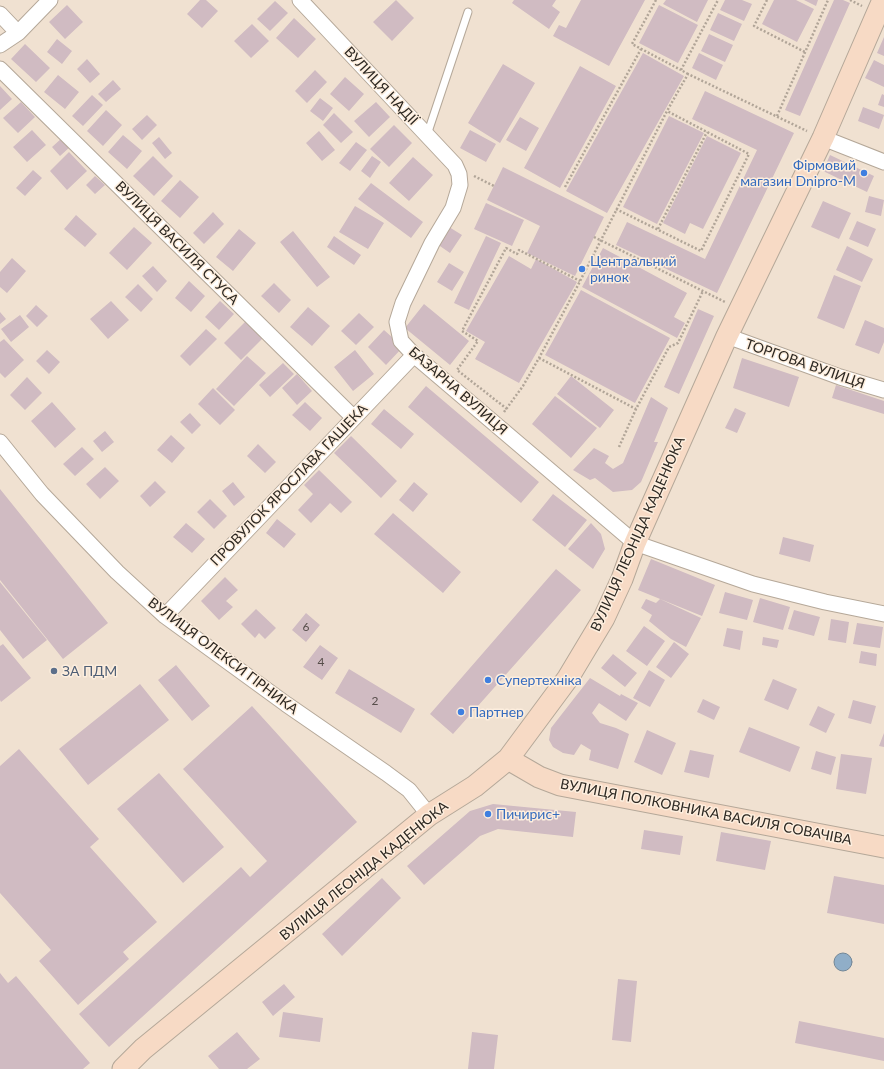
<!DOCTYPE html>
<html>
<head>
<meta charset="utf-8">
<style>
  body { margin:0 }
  canvas { display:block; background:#f0e1d1 }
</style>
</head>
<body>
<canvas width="884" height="1069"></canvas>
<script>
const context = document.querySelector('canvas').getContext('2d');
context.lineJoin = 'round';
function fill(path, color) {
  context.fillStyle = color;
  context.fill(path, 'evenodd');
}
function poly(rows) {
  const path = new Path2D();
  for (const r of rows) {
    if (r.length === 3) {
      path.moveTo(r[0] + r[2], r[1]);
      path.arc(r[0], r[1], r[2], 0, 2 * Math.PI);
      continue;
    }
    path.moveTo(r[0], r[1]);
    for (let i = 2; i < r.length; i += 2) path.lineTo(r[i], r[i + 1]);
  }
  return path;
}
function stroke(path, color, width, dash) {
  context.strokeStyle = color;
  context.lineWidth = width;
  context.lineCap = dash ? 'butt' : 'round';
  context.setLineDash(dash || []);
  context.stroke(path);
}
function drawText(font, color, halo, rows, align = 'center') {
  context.font = font + ' Lato,sans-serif';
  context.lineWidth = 3;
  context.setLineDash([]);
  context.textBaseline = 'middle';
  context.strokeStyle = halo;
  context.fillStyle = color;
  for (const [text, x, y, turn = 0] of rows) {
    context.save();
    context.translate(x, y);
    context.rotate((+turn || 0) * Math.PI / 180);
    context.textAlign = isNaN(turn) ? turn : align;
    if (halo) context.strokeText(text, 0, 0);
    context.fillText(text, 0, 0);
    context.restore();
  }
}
const water = poly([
  [843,962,9]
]);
fill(water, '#90aec8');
stroke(water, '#728696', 1);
fill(poly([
  [200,0,206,0,218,11,202,28,187,14],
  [396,0,414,18,392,41,373,22],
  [514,0,556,0,552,6,560,12,549,29,512,3],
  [581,0,645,0,609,66,553,36,559,25,566,28],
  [666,0,708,0,697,22,663,4],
  [725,0,742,0,752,4,744,21,720,10],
  [774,0,796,0,814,9,797,42,762,24],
  [804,0,818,0,816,6],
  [834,0,843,0,850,3,800,116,785,110],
  [275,1,288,13,270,31,257,19],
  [67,5,83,22,65,39,49,22],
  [659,5,698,25,678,63,639,43],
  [718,13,742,24,734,41,710,30],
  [294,18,316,39,298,58,276,38],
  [252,24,269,41,251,58,234,41],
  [709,34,733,45,725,62,701,51],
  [884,37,884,56,877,53],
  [57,39,72,51,62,64,47,52],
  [25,44,50,68,36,82,11,59],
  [643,53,684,76,607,213,566,191],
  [699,53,723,65,716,80,692,68],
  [87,59,100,74,90,83,77,69],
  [874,60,884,65,884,87,865,78],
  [503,64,535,83,500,143,468,123],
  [580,66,616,86,560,188,524,168],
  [315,70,327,82,307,103,295,91],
  [58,75,79,92,65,109,44,92],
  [345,77,364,94,349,111,330,94],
  [113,80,121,89,106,102,98,94],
  [0,86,12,99,0,110],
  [705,91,794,133,717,293,616,245,627,222,705,259,757,150,692,119],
  [882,94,884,95,884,107,878,105],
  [92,95,103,105,83,126,72,116],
  [320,98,333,108,323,121,310,111],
  [21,102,35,117,18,133,3,118],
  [376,102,390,117,369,137,354,121],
  [863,107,884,115,879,129,858,121],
  [106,110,122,125,103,146,87,131],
  [334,113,353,132,341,143,323,125],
  [147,115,157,125,142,140,132,129],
  [669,116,704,133,657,224,623,207],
  [520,117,539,128,526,151,506,140],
  [394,125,412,143,389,167,370,149],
  [32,130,46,145,27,162,13,147],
  [470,130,496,144,486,162,460,148],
  [319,131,335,150,322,161,306,143],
  [123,135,142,151,127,169,108,152],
  [707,136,741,153,703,229,690,223,685,234,663,223],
  [159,137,172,153,165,159,152,143],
  [62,138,70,147,60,156,52,147],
  [356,142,367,150,350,171,339,163],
  [69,152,87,171,67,190,50,171],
  [830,155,874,176,867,192,823,171],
  [153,156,173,176,154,196,133,176],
  [372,156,381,162,370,178,361,171],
  [413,157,433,175,409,201,389,183],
  [503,167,604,217,575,276,527,253,540,226,487,200],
  [33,170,42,178,25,196,16,188],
  [95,176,105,185,95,194,86,185],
  [180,180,199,197,180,218,161,201],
  [371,183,423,222,411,238,358,199],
  [869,196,884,200,881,216,865,212],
  [823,201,851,213,839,239,811,227],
  [486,203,524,220,512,246,474,229],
  [355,206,384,223,368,249,339,232],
  [213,212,224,224,204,244,193,233],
  [76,215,97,234,85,247,64,229],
  [857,221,876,229,868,247,849,239],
  [134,227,152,243,127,270,109,253],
  [449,227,462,235,450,253,437,244],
  [239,229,256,243,233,271,216,257],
  [293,231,330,277,317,287,280,242],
  [334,236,361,255,354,265,327,247],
  [486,236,501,243,469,310,454,303],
  [847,246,873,259,862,282,836,270],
  [603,248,687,293,674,317,685,323,677,338,582,287],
  [509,256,531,269,536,259,577,282,519,383,475,359,485,342,466,331],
  [12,258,26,271,7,293,0,287,0,272],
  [449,263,464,272,452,291,437,282],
  [153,266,167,281,157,292,142,276],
  [834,275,861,286,844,329,817,318],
  [189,281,205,296,191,312,175,298],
  [274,283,291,300,279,313,261,296],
  [138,284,153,299,141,312,125,297],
  [581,290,670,338,635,403,545,355],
  [111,301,129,320,108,339,90,319],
  [220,301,234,314,219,330,205,317],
  [424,304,469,341,450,365,405,328],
  [36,305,48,316,37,327,26,316],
  [308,307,330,326,312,346,290,327],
  [698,309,714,316,679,394,664,387],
  [0,312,6,319,0,324],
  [359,313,374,327,356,345,341,331],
  [20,315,29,327,11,342,1,329],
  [865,320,884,328,884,342,879,354,855,345],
  [246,321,263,338,241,360,224,343],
  [206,329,217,339,190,366,180,356],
  [384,330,403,347,386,365,368,347],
  [4,339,24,360,5,378,0,373,0,342],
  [47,350,60,362,49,374,36,361],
  [355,350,374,374,353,391,334,367],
  [247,356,266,373,234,406,216,389],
  [742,358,799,377,789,407,733,388],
  [283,363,294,374,270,397,259,385],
  [297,374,312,391,297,405,282,388],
  [571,376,614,410,600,428,557,394],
  [27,377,42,393,25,410,10,395],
  [836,385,884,401,884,414,832,398],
  [426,386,539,482,521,503,408,407],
  [213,388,235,410,220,425,198,404],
  [555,396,597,428,571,458,532,424],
  [651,397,668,408,654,442,658,442,641,482,632,490,613,492,595,478,590,480,573,470,594,448,609,456,605,463,613,469,623,463],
  [52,402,76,429,55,448,31,421],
  [305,402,322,418,310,431,292,415],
  [735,408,746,413,737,433,725,428],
  [384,409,414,434,401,449,371,424],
  [190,413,201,425,192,434,180,422],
  [105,431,114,442,102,452,93,441],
  [171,435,185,448,172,463,157,450],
  [351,436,397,481,381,498,334,453],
  [258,444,276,462,265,473,247,456],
  [82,447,94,459,75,476,63,464],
  [105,467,119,481,100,499,86,484],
  [319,470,352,502,341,513,330,503,311,523,298,510,313,494,304,485],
  [155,481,166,492,150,507,140,496],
  [233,482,245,497,234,506,222,491],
  [414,482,428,494,413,512,399,500],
  [0,489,108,623,63,659,0,580],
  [553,494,587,520,565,547,532,520],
  [210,499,227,516,214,529,197,512],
  [393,513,461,572,443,593,374,534],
  [277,519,296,534,284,548,266,533],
  [186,523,205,539,192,553,173,537],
  [591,523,601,534,605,549,593,569,568,549],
  [783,537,814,545,810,562,779,554],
  [651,559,715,585,702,616,638,590],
  [556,569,581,590,453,734,430,714],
  [225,577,238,590,226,601,233,607,219,620,201,601],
  [0,582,47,640,23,659,0,630],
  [725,592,753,600,747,620,719,613],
  [760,598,790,607,783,630,753,622],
  [646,599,656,603,660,599,701,618,686,647,671,639,649,621,652,615,641,608],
  [256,609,276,628,265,639,259,633,255,638,241,624],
  [794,610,820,617,814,636,788,629],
  [306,613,320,625,306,642,292,630],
  [831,619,849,622,846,643,828,640],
  [857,623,883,627,880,648,853,644],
  [644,626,665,641,647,666,626,651],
  [727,628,743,631,740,650,723,646],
  [763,637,779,640,777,648,762,645],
  [674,642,689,654,671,678,656,667],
  [3,644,31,678,1,702,0,700,0,646],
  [320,645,338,658,322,680,303,667],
  [861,651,877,654,876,666,859,663],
  [613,654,637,673,625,687,601,668],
  [176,665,210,706,192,721,158,680],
  [349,669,415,709,401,733,335,693],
  [649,670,665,680,650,707,633,698],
  [590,678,620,696,621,694,638,703,626,721,599,703,592,713,600,723,616,728,629,734,618,769,589,760,591,750,581,744,574,755,563,753,553,747,549,740,551,728],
  [773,679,797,689,788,710,764,700],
  [140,684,169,720,88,785,59,749],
  [703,699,720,707,714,720,697,712],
  [853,700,876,706,871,724,848,718],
  [252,706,357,822,109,1047,79,1014,241,867,250,877,267,861,183,769],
  [818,706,835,714,826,733,809,725],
  [749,727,800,747,790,772,739,752],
  [647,730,676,743,662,775,634,762],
  [884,733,884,747,879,746],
  [19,749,99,839,90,847,157,922,123,952,129,959,78,1005,39,961,51,950,0,893,0,766],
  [690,750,714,755,709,778,684,772],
  [816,751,836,757,831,775,811,769],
  [841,754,872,758,866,794,836,789],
  [159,773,224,847,183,883,117,809],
  [493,804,576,812,573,837,498,829,480,836,424,885,407,866,470,811],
  [644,830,683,836,680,855,641,849],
  [721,832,771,841,765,870,716,861],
  [834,876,884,885,884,924,827,913],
  [382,878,401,898,342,956,322,934],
  [0,973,8,983,16,976,90,1063,83,1069,0,1069],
  [618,979,637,981,631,1042,612,1040],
  [284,984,295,997,273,1016,262,1002],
  [283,1012,323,1018,320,1042,279,1037],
  [799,1021,884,1038,884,1061,795,1043],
  [237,1032,260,1059,247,1069,219,1069,208,1056],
  [472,1032,498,1035,494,1069,468,1069]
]), '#d0bbc2');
const lane = poly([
  [427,135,468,12]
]);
const street = poly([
  [300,0,455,165,459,174,460,185,453,208,432,243,403,303,397,322,401,341,414,355,635,543,753,584,825,602,884,614],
  [0,14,18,33],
  [0,45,18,33,50,0],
  [0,69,354,418],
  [823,138,884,162],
  [727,336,840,377,884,390],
  [0,442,42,494,117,572,165,616,286,704,386,773,409,790,429,815],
  [165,616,414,355]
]);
const secondary = poly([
  [508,759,539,777,560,785,884,847],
  [123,1069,143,1049,429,815,475,786,508,759,568,678,604,618,622,579,635,543,727,336,823,138,883,0]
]);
stroke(lane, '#b5a899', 9);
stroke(street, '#b5a899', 17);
stroke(secondary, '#b5a899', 23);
stroke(poly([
  [656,0,632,44,681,70],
  [767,0,754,26,805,52],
  [850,0,862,6],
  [688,74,681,70,718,0],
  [777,116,828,0],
  [474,176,494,186],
  [565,187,641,49],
  [616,209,701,251,749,154,667,111],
  [658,229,707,132],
  [594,237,725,302],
  [539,358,636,409],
  [507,409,457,370,478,341,462,331,506,248,517,254,519,250,580,281],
  [504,412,523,386,539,358,577,287,667,111,688,74,807,131],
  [619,447,636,409,669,347,678,343,703,291]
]), '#b1a598', 2.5, [2, 2]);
stroke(lane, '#fff', 7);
stroke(street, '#fff', 15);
stroke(secondary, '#f7dac5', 21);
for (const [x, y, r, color] of [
  [864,173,4,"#3f7fe0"],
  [582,269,4,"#3f7fe0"],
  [54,671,4,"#5c6f8a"],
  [488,680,4,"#3f7fe0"],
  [461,712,4,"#3f7fe0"],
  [488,814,4,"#3f7fe0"]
]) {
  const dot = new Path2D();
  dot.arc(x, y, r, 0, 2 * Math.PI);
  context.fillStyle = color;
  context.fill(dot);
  stroke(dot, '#fdeede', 1.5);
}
drawText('12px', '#564d4a', null, [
  ["6",306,627],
  ["4",321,662],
  ["2",375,701]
]);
drawText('14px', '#2d2822', '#fdeede', [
  ["ВУЛИЦЯ НАДІЇ",381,86,47],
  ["ВУЛИЦЯ ВАСИЛЯ СТУСА",177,243,45],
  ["ТОРГОВА ВУЛИЦЯ",805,364,19],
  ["БАЗАРНА ВУЛИЦЯ",458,391,41],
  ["ПРОВУЛОК ЯРОСЛАВА ГАШЕКА",289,485,-46],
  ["ВУЛИЦЯ ЛЕОНІДА КАДЕНЮКА",638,534,-66],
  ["ВУЛИЦЯ ОЛЕКСИ ГІРНИКА",223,656,37],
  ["ВУЛИЦЯ ПОЛКОВНИКА ВАСИЛЯ СОВАЧІВА",706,812,11],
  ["ВУЛИЦЯ ЛЕОНІДА КАДЕНЮКА",364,871,-39]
]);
drawText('14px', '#366cbe', '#fdeede', [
  ["Фірмовий",856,165,"right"],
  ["магазин Dnipro-M",856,181,"right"],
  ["Центральний",590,261],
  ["ринок",590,277],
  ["Супертехніка",496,680],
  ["Партнер",469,712],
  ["Пичирис+",496,814]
], 'left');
drawText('14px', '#4e5e75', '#fdeede', [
  ["ЗА ПДМ",62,671]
], 'left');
</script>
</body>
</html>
